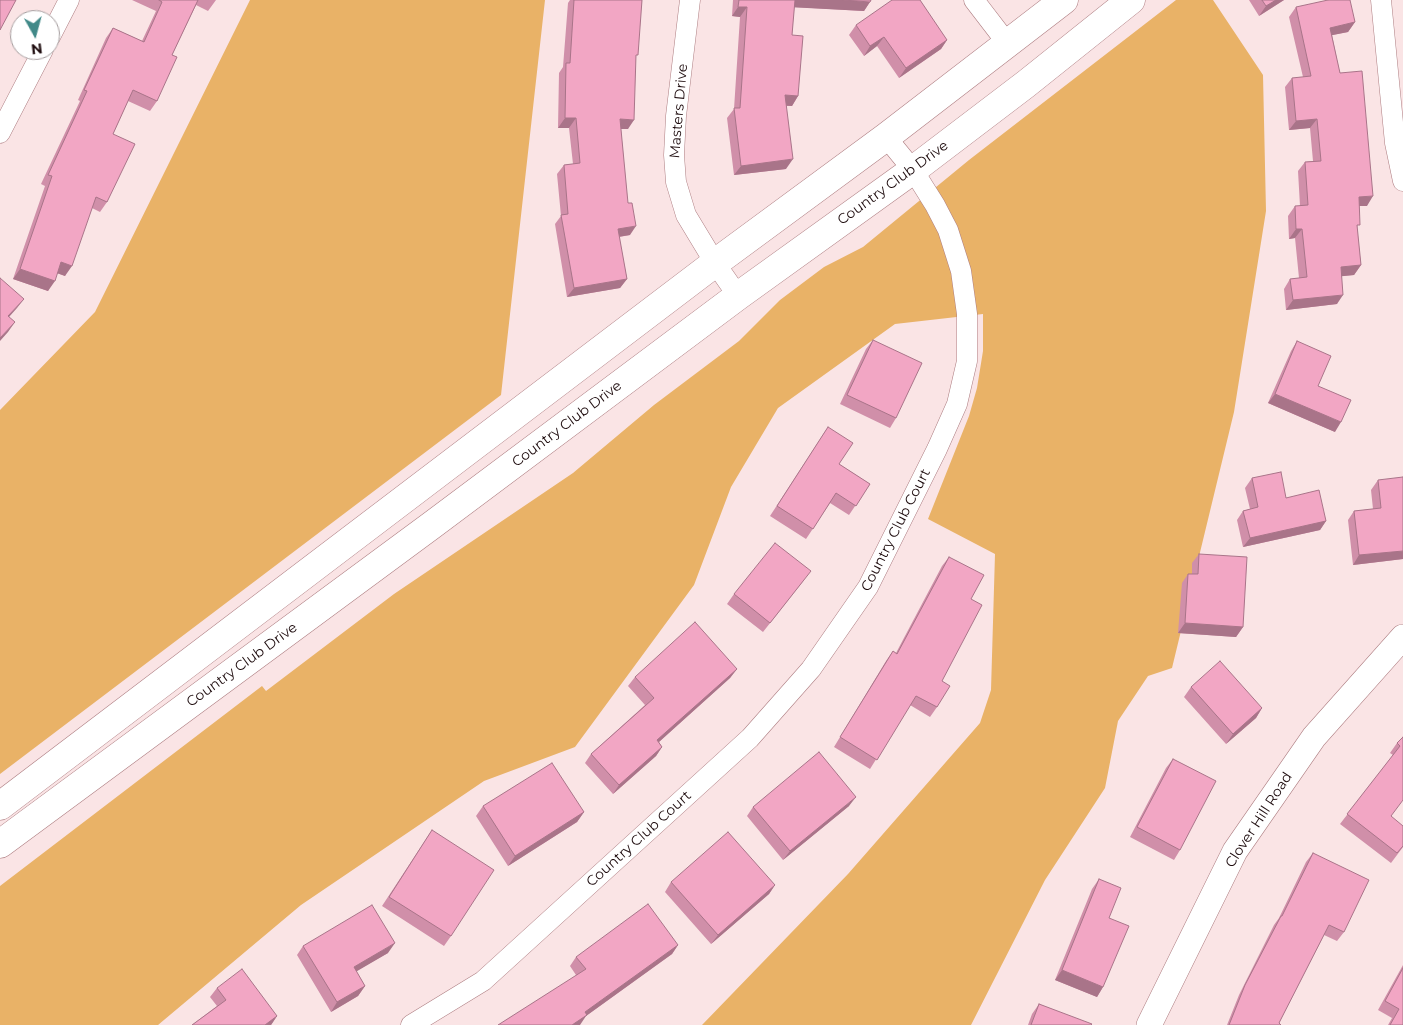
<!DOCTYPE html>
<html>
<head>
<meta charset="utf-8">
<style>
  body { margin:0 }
  #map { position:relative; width:1403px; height:1025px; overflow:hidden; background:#fae4e5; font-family:Montserrat,sans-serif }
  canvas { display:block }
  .north { position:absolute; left:10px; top:10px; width:50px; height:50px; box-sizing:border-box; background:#fff; border:1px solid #a59d9e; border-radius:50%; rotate:173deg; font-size:14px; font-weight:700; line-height:20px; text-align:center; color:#1d0b0d }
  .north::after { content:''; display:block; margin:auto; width:18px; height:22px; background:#418988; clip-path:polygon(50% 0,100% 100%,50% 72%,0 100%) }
</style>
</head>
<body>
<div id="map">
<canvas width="1403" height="1025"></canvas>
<div class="north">N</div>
</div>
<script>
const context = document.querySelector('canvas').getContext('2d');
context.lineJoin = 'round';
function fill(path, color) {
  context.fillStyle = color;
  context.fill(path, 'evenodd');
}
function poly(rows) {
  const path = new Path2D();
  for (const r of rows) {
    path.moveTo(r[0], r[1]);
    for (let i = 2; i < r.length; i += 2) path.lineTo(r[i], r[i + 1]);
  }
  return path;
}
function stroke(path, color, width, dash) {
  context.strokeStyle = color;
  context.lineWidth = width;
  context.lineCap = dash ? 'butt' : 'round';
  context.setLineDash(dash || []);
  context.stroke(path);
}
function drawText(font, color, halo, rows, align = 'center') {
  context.font = font + ' Montserrat,sans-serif';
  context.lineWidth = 4.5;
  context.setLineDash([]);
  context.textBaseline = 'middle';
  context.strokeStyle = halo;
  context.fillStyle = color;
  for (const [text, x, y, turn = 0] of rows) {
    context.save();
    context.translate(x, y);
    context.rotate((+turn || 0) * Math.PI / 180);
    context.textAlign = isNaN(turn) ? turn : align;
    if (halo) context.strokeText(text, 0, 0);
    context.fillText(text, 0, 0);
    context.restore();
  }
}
fill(poly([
  [250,0,545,0,501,395,0,774,0,410,95,312],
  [1176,0,1213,0,1263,75,1266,211,1234,412,1172,668,1148,676,1118,721,1105,788,1045,880,971,1025,702,1025,848,874,980,723,991,690,995,554,928,519,969,416,977,388,983,351,983,314,895,324,778,408,731,487,694,585,575,747,484,781,301,905,158,1025,0,1025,0,886,262,686,266,691,394,594,573,473,654,405,739,341,780,300,824,267,863,247,969,160]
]), '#e9b267');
const minor = poly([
  [690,0,676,116,674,155,676,182,686,215,715,263,738,296],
  [974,0,1007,43],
  [1381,0,1395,143,1403,181],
  [50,37,69,0],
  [0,133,43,50],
  [411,1025,483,981,750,738,811,669,868,587,937,449,957,404,967,361,967,314,961,271,948,230,935,205,913,170,886,137]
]);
const tertiary = poly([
  [1149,1025,1235,851,1314,737,1403,637]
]);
const secondary = poly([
  [0,806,715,263,886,137,1064,0],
  [0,844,432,525,738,296,913,170,1026,84,1131,0]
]);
stroke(minor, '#ad7d81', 21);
stroke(tertiary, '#ad7d81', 26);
stroke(secondary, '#ad7d81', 29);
stroke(minor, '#fff', 20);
stroke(tertiary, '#fff', 25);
stroke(secondary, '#fff', 28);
fill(poly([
  [132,0,216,0,208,11,196,5,172,55,157,101,150,111,128,101,113,134,107,202,100,212,92,208,65,276,57,273,48,291,13,279,45,186,41,184,80,101,78,100,106,38,113,28,142,41,156,11],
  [570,0,642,0,628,129,621,129,630,235,619,237,627,279,620,288,567,297,555,224,561,216,557,174,564,165,573,164,569,128,558,128,559,73,563,67,568,3],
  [733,0,871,0,864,11,794,7,792,35,798,96,792,106,786,106,786,169,734,175,727,118,734,109,740,17,732,16],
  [1249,0,1284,0,1259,16],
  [1296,7,1355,22,1348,32,1332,35,1367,206,1359,206,1357,229,1361,265,1354,275,1342,276,1337,304,1286,310,1284,289,1290,279,1299,278,1295,238,1289,239,1288,216,1295,206,1300,206,1298,171,1305,162,1313,161,1310,128,1289,130,1285,87,1292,78,1303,77,1289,17],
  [856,25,947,40,941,49,899,78,877,46,864,56,849,35],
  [873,340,896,418,890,428,840,404,866,349],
  [1297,341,1318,386,1335,432,1268,403,1291,351],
  [828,427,839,464,870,484,849,515,830,503,806,539,770,516],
  [1252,478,1286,498,1326,521,1320,530,1243,547,1237,520,1243,511,1250,509,1245,488],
  [1378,480,1403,559,1353,565,1348,520,1354,511,1373,509,1371,490],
  [1199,554,1243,627,1236,637,1178,633,1182,583,1188,574,1192,574,1192,563],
  [949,557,971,599,942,681,937,707,930,717,910,705,870,769,834,747,886,661,893,651,896,653,942,566],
  [804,580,763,632,727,604,734,594],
  [737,669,730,678,659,742,662,747,656,756,613,794,585,763,591,754,645,705,628,686,635,677],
  [1191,687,1262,708,1256,718,1226,744,1184,697],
  [1403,737,1391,817,1403,847,1391,863,1340,824,1393,755,1390,753,1397,743],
  [1173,759,1180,850,1174,860,1130,837,1166,768],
  [483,806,584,812,577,822,508,866,476,816],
  [849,806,783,860,747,816,753,807],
  [432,830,451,936,444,946,382,906],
  [1313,853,1344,932,1337,941,1324,935,1279,1023,1281,1025,1227,1025,1239,995,1274,925,1279,918,1306,862],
  [1099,879,1109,918,1103,987,1097,997,1055,980,1092,889],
  [671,882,775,885,769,894,711,944,665,892],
  [678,945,672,954,586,1016,576,975,570,966,576,957],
  [303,946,388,953,356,971,365,986,358,996,331,1012,297,955],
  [1403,965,1403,1025,1388,1025,1392,1018,1378,1010],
  [217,988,277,1016,271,1025,192,1025,217,1006,210,997],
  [1039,1004,1091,1025,1028,1025,1032,1014]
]), '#d08fa9');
fill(poly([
  [793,0,843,0,870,2,864,11,788,7],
  [1276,0,1284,0,1259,16,1266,6],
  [738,7,747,7,740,17,732,16],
  [1355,22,1348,32,1323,37,1330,28],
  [884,37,877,46,864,56,870,46],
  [947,40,941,49,899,78,906,68],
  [785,95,798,96,792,106,778,105],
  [565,118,576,118,569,128,558,128],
  [620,119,634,120,628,129,614,129],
  [1317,119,1310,128,1289,130,1296,121],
  [793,159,786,169,734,175,741,166],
  [1373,196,1367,206,1352,206,1359,197],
  [636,226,630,235,611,238,618,229],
  [1296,229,1302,229,1295,238,1289,239],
  [61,262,72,266,65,276,54,272],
  [1361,265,1354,275,1334,277,1341,267],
  [20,269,55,281,48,291,13,279],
  [627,279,620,288,567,297,574,288],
  [1343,295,1337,304,1286,310,1293,300],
  [24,299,17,308,1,326,8,316],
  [15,322,8,332,0,341,0,338],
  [1275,394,1341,422,1335,432,1268,403],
  [1326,521,1320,530,1243,547,1250,538],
  [1403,551,1403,559,1353,565,1359,555],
  [1185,623,1243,627,1236,637,1178,633],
  [737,669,730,678,650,750,657,740],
  [1262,708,1256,718,1226,744,1233,734],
  [662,747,656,756,613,794,619,785],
  [856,797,849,806,783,860,790,851],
  [584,812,577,822,508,866,515,856],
  [775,885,769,894,711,944,718,935],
  [395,943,388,953,347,977,354,967],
  [678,945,672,954,586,1016,580,1025,572,1025,585,1012],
  [1062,970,1103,987,1097,997,1055,980],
  [365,986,358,996,331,1012,337,1002],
  [277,1016,271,1025,265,1025]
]), '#a97489');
const building = poly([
  [0,0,16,0,0,30,0,0],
  [159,0,198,0,172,55,177,57,157,101,133,90,113,134,135,144,107,202,96,197,72,266,61,262,55,281,20,269,52,176,48,175,87,91,84,90,113,28,144,42,162,2,159,0],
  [574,0,642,0,638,55,636,55,634,120,620,119,628,203,632,203,636,226,618,229,627,279,574,288,561,215,568,214,564,165,580,163,576,118,565,118,566,63,570,63,574,0],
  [739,0,795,0,792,35,803,36,798,96,785,95,793,159,741,166,734,108,740,108,747,7,738,7,739,0],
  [843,0,871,0,870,2,843,0],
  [892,0,920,0,947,40,906,68,884,37,870,46,856,25,892,0],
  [1262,0,1276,0,1266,6,1262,0],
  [1328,0,1350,0,1355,22,1330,28,1340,73,1362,71,1373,196,1359,197,1360,225,1357,225,1361,265,1341,267,1343,295,1293,300,1290,279,1307,277,1302,229,1296,229,1295,206,1308,205,1305,162,1321,161,1317,119,1296,121,1292,78,1311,76,1296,7,1328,0],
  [0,278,24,299,8,316,15,322,0,338,0,278],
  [873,340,922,363,896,418,847,395,873,340],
  [1297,341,1331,356,1318,386,1351,400,1341,422,1275,394,1297,341],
  [828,427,853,443,839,464,870,484,856,506,836,493,813,529,777,506,828,427],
  [1281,472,1286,498,1319,490,1326,521,1250,538,1243,511,1258,507,1252,478,1281,472],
  [1403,477,1403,551,1359,555,1354,511,1381,508,1378,480,1403,477],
  [775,543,811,571,770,623,734,594,775,543],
  [1199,554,1247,557,1243,627,1185,623,1188,574,1198,574,1199,554],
  [949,557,984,575,971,599,982,605,942,681,950,686,937,707,916,696,877,760,840,737,893,651,897,654,949,557],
  [695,622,737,669,657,740,662,747,619,785,591,754,654,698,635,677,695,622],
  [1220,661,1262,708,1233,734,1191,687,1220,661],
  [1403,737,1403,800,1391,816,1403,826,1403,846,1397,853,1347,814,1400,746,1397,743,1403,737],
  [819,752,856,797,790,851,753,807,819,752],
  [1173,759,1216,781,1180,850,1137,827,1173,759],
  [552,763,584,812,515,856,483,806,552,763],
  [432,830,494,870,451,936,389,897,432,830],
  [728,832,775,885,718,935,671,882,728,832],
  [1313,853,1369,880,1344,932,1329,925,1279,1023,1281,1025,1229,1025,1245,985,1281,916,1282,916,1313,853],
  [1099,879,1121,888,1109,918,1129,926,1103,987,1062,970,1099,879],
  [648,904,678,945,585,1012,587,1015,572,1025,498,1025,586,969,576,957,648,904],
  [372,905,395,943,354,967,365,986,337,1002,303,946,372,905],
  [1403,968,1403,1025,1390,1025,1399,1009,1385,1001,1403,968],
  [242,969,277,1016,265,1025,192,1025,226,1000,217,988,242,969],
  [1039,1004,1092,1024,1091,1025,1031,1025,1039,1004]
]);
fill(building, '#f2a6c4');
stroke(building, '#a97489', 1);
drawText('14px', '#1d0b0d', '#fff', [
  ["Masters Drive",679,111,-85],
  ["Country Club Drive",893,183,-36],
  ["Country Club Drive",567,424,-37],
  ["Country Club Court",896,530,-63],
  ["Country Club Drive",242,665,-36],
  ["Clover Hill Road",1259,820,-57],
  ["Country Club Court",639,839,-42]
]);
</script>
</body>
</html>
